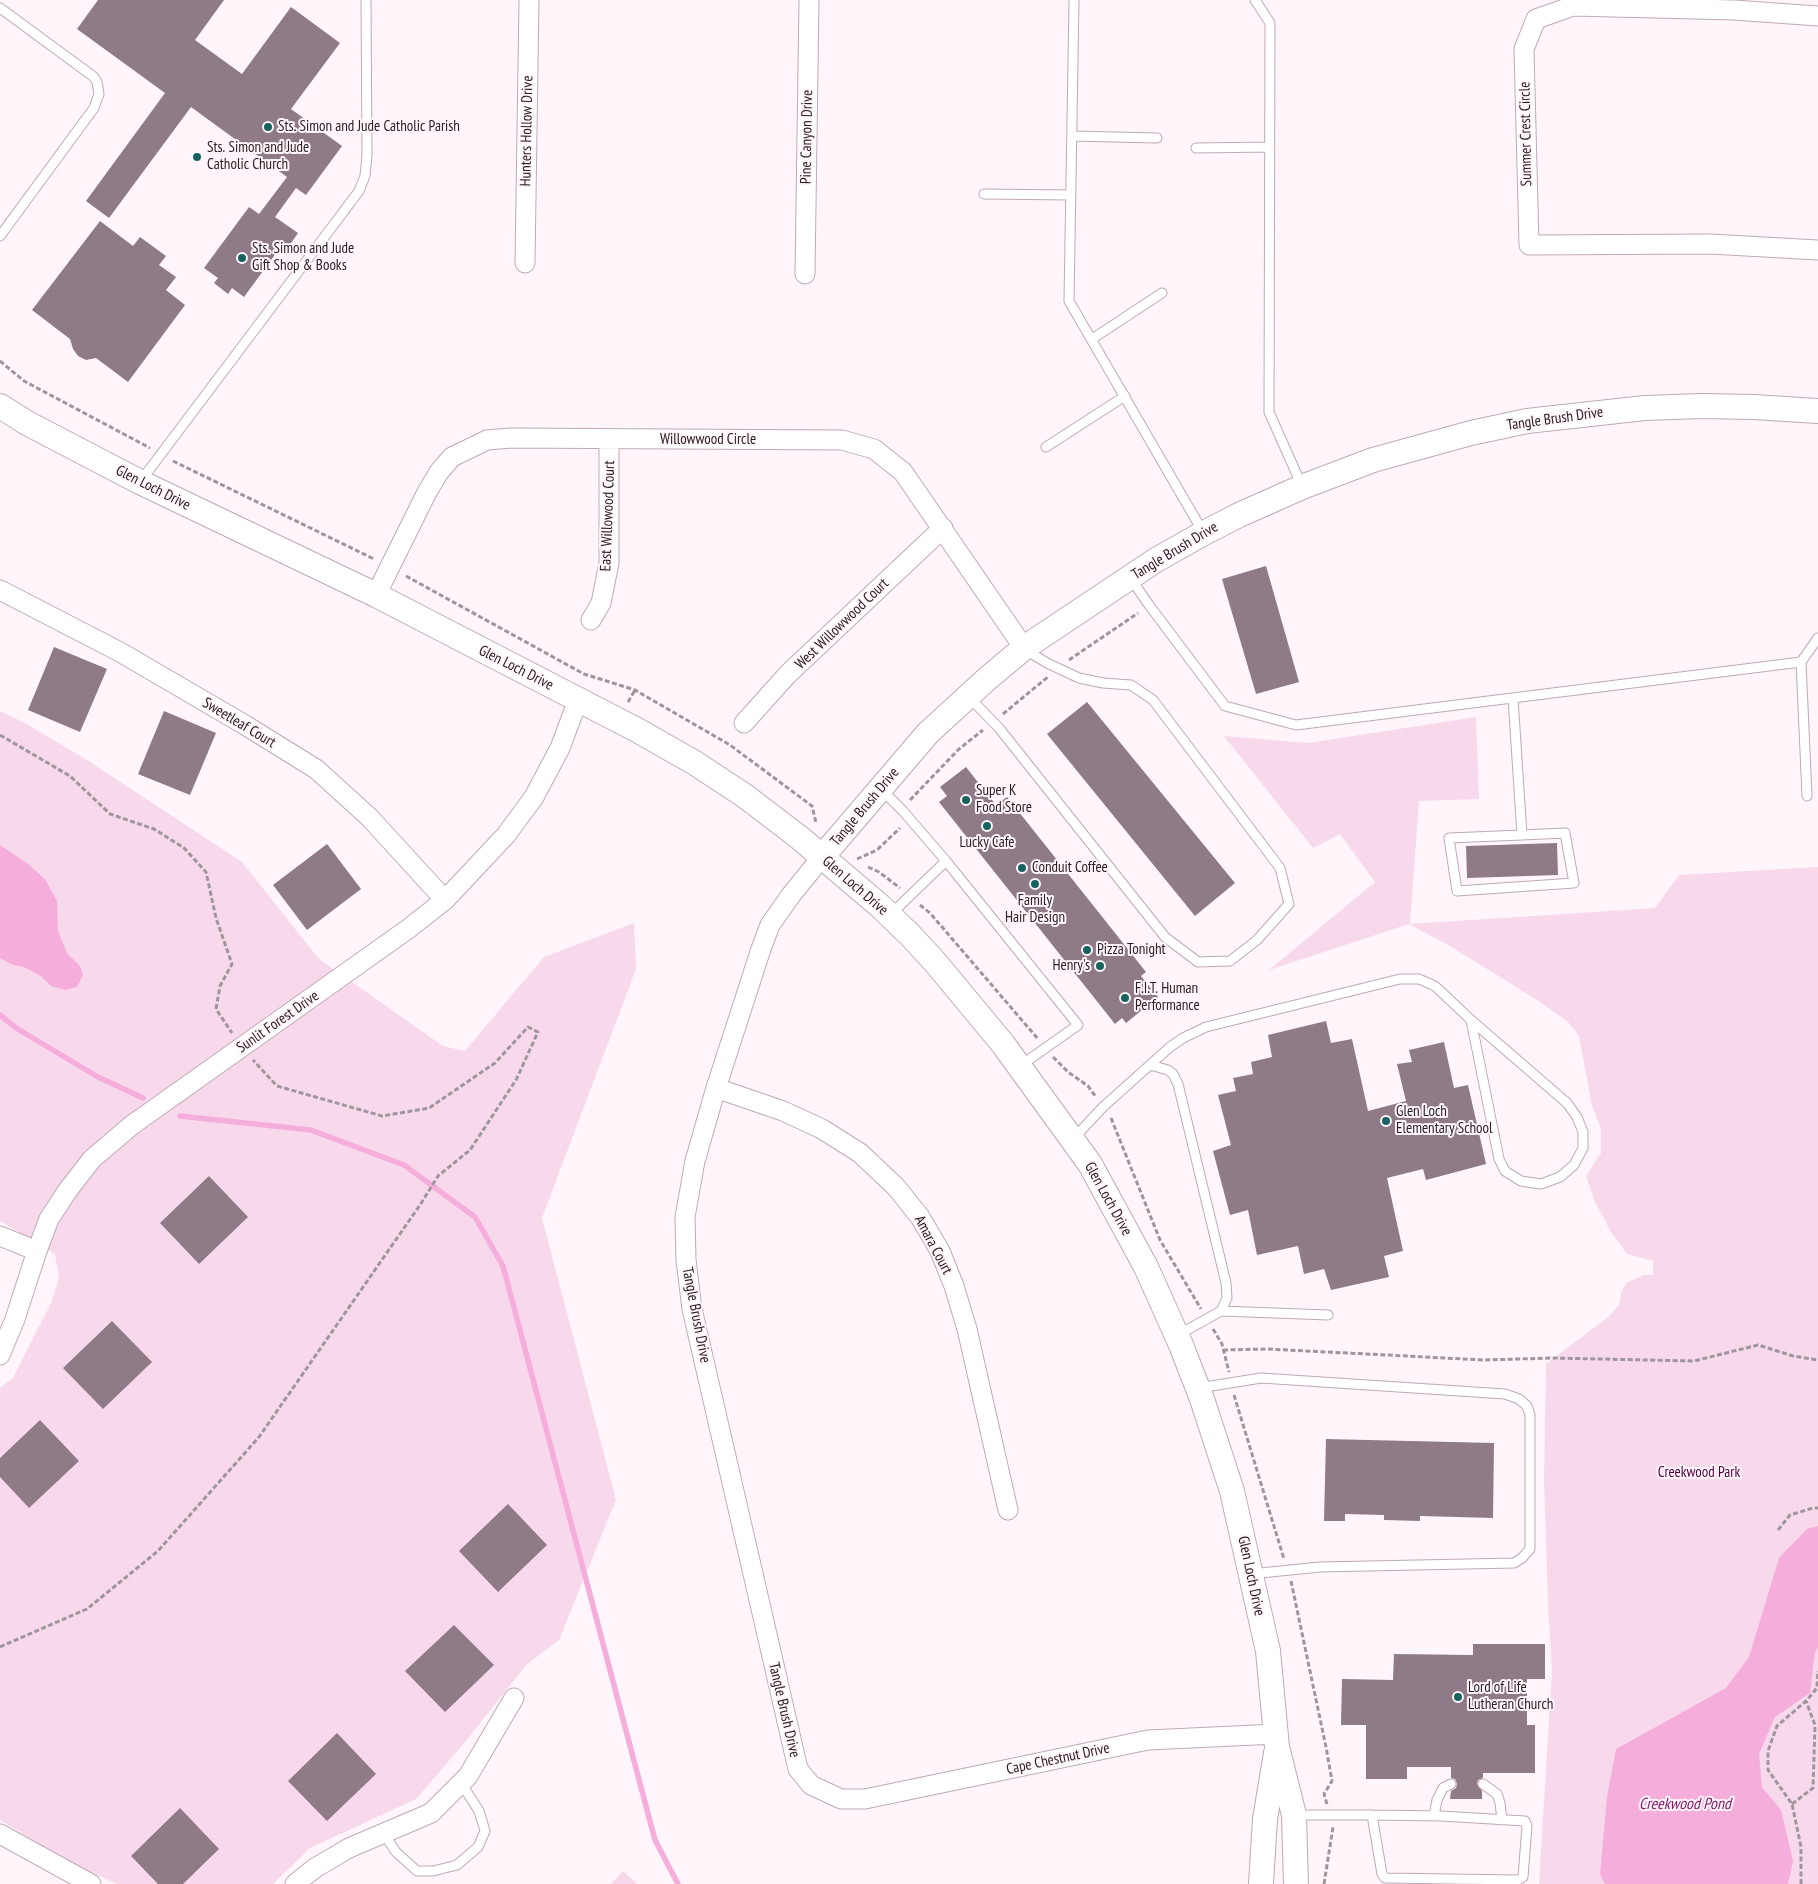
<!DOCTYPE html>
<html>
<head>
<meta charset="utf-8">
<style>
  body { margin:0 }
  canvas { display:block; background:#fff5fb }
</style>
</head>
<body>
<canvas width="1818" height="1884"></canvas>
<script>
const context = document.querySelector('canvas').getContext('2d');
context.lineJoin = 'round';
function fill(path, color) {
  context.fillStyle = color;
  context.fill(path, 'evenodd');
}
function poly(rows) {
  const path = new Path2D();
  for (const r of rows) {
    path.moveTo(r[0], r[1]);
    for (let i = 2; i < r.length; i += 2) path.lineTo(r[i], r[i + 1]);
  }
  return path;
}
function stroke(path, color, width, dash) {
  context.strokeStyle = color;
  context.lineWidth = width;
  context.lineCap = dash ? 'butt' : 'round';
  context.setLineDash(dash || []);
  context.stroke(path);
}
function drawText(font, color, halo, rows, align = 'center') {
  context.font = font + ' "PT Sans Narrow",sans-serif';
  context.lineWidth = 4;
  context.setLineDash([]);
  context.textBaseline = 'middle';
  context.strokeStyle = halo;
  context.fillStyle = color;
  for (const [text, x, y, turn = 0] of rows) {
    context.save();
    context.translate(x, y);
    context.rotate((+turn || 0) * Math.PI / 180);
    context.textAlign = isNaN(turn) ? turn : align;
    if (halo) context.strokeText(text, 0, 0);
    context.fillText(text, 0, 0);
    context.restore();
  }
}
fill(poly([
  [0,711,25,723,87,760,242,862,319,959,443,1046,465,1051,544,957,634,923,636,969,542,1218,616,1500,559,1640,526,1665,466,1741,416,1799,310,1848,273,1884,118,1884,76,1866,0,1820,0,1388,13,1378,52,1301,59,1278,55,1254,0,1221],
  [1476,717,1479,799,1419,801,1410,924,1655,908,1679,875,1818,867,1818,1884,1539,1884,1552,1671,1548,1604,1544,1480,1546,1364,1607,1318,1619,1305,1621,1293,1626,1283,1644,1275,1653,1275,1653,1261,1627,1254,1611,1232,1595,1202,1586,1176,1601,1153,1601,1128,1592,1106,1579,1036,1568,1022,1537,1000,1450,946,1409,924,1269,970,1375,882,1340,834,1313,848,1224,736,1308,743],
  [623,1871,637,1884,611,1884]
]), '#f8d9ec');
fill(poly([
  [0,845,27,863,45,879,57,901,58,931,67,953,80,966,83,975,77,987,65,990,51,986,41,976,24,967,13,965,0,958],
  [1818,1526,1818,1647,1815,1652,1810,1693,1775,1717,1759,1754,1762,1787,1781,1810,1793,1861,1788,1884,1605,1884,1600,1874,1607,1797,1616,1749,1726,1688,1749,1657,1779,1558,1807,1529]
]), '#f5addc');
stroke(poly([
  [0,1015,16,1028,98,1077,143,1098],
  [180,1116,311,1130,404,1165,475,1217,503,1266,655,1840,678,1884]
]), '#f5addc', 5.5);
fill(poly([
  [98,0,224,0,195,40,242,74,291,7,340,43,291,109,342,146,306,195,296,188,275,217,298,233,287,249,282,245,244,297,232,288,228,294,214,283,218,278,204,268,249,207,259,214,287,177,191,107,109,218,86,201,165,93,77,29],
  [100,221,133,246,140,237,166,256,159,265,176,277,166,290,185,305,128,382,96,358,86,360,78,356,73,349,70,339,32,310],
  [1266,566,1299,682,1256,694,1222,579],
  [54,647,107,669,80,732,28,710],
  [1087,702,1235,883,1195,916,1047,734],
  [164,711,216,733,190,795,138,774],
  [966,767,996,805,1007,797,1146,972,1141,976,1158,997,1126,1023,1122,1018,1115,1024,939,802,947,796,940,787],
  [1557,843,1558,875,1467,878,1466,846],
  [327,844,361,889,307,930,273,885],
  [1326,1021,1331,1043,1352,1039,1368,1111,1406,1101,1397,1064,1412,1062,1409,1050,1444,1042,1454,1088,1468,1085,1486,1164,1426,1180,1423,1169,1387,1178,1403,1251,1384,1256,1389,1277,1331,1290,1324,1269,1304,1274,1298,1246,1257,1255,1248,1210,1230,1215,1213,1151,1231,1145,1218,1095,1236,1091,1233,1078,1253,1074,1251,1062,1272,1057,1268,1035],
  [209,1176,248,1217,199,1264,160,1223],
  [112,1321,152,1362,103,1409,63,1368],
  [40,1420,79,1461,29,1508,0,1477,0,1458],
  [1326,1439,1494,1443,1493,1518,1420,1516,1420,1521,1384,1520,1384,1515,1345,1514,1345,1521,1324,1521],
  [508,1504,547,1545,498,1592,459,1551],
  [454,1625,494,1665,445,1712,405,1671],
  [1473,1644,1545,1644,1545,1679,1527,1679,1527,1725,1535,1725,1535,1773,1483,1773,1483,1778,1478,1780,1477,1784,1482,1791,1482,1799,1450,1799,1451,1791,1456,1788,1457,1784,1455,1779,1451,1778,1451,1767,1407,1767,1407,1779,1366,1779,1366,1725,1341,1725,1342,1679,1393,1680,1394,1654,1473,1655],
  [337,1733,376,1774,327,1821,288,1781],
  [180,1808,219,1849,183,1884,158,1884,131,1856]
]), '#8f7a87');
const service = poly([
  [1074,0,1069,301,1203,532],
  [1255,0,1270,23,1269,412,1302,486],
  [0,8,94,77,97,82,99,94,94,108,0,236],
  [1072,136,1157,138],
  [1196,148,1270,147],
  [984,194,1071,195],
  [1092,339,1162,293],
  [1046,447,1125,396],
  [140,482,359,191,365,176,367,155,366,0],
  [1131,579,1149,605,1225,706,1296,725,1801,662,1818,638],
  [1801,662,1807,796],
  [969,697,999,728,1165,937,1198,962,1230,961,1257,940,1289,904,1280,868,1153,700,1131,685,1103,683,1079,678,1047,663,1024,649],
  [1513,698,1522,835,1449,838,1457,891,1574,883,1565,833,1522,835],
  [881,789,903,811,946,861],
  [891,914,946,861,1078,1025,1020,1066],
  [1150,1065,1168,1070,1173,1074,1178,1084,1226,1283,1227,1298,1221,1311,1178,1335],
  [1073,1139,1103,1107,1170,1047,1183,1038,1206,1027,1400,979,1419,979,1435,986,1471,1020,1499,1159,1505,1171,1521,1181,1541,1184,1560,1177,1574,1165,1583,1148,1583,1132,1577,1117,1567,1103,1471,1020],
  [1221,1311,1328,1315],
  [1199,1388,1261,1378,1505,1394,1519,1399,1527,1406,1530,1415,1530,1549,1522,1558,1514,1563,1320,1567,1251,1574],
  [1483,1784,1497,1794,1500,1803,1502,1820],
  [1294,1815,1372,1815,1441,1816,1525,1821,1527,1826,1523,1877,1518,1880,1385,1878,1382,1874,1372,1815],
  [1434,1816,1437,1800,1443,1788,1451,1784],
  [384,1834,396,1852,417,1871,433,1871,457,1865,478,1847,485,1831,479,1811,461,1783]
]);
const minor = poly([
  [1818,16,1734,10,1573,6,1536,19,1524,49,1529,245,1710,244,1818,250],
  [525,263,529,0],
  [805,274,809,0],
  [0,590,120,652,245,725,316,769,369,817,445,900],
  [376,595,426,494,439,472,452,457,487,440,511,438,842,440,874,449,903,472,1024,648],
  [591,620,601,603,609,563,609,439],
  [744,723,788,674,943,528],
  [822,857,791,895,770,925,761,949,716,1088,695,1161,685,1217,686,1260,692,1309,798,1769,811,1785,841,1799,865,1799,1148,1740,1277,1734],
  [716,1088,783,1111,822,1129,860,1153,896,1187,920,1217,940,1251,954,1286,967,1329,1008,1510],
  [0,1236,37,1251],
  [0,1355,15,1319,37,1251,49,1219,68,1190,92,1159,132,1125,408,929,445,900,506,835,534,797,560,748,578,700],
  [0,1834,91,1884],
  [295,1884,315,1868,349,1848,431,1813,468,1776,514,1698]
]);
const tertiary = poly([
  [0,406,27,423,140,482,376,595,637,730,695,763,745,796,800,838,880,906,910,935,935,962,1003,1044,1090,1164,1146,1267,1181,1345,1202,1399,1232,1491,1268,1651,1277,1747,1294,1815,1296,1884],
  [822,857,928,733,988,678,1024,648,1156,560,1204,533,1239,515,1302,487,1373,460,1471,433,1527,421,1645,408,1702,406,1754,407,1818,411],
  [1261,1884,1265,1819,1276,1753]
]);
stroke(service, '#bfa9b6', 11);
stroke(minor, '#bfa9b6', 21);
stroke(tertiary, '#bfa9b6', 26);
stroke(poly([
  [0,361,24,381,150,448],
  [173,461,374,559],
  [406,576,584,674,635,690,730,745,812,806,816,823],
  [1069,660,1138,613],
  [628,702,635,690],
  [1003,714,1049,676],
  [0,735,70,776,110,814,154,829,184,848,206,872,216,918,232,964,220,986,216,1009,232,1033],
  [910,800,959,749,983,730],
  [857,859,877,850,900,828],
  [868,867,879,872,900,888],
  [920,905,930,913,1038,1039],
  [1053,1057,1068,1072,1088,1086,1096,1097],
  [1111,1118,1160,1240,1201,1309],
  [1213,1329,1222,1344,1229,1372],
  [1223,1350,1266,1349,1485,1360,1552,1358,1694,1361,1758,1345,1793,1356,1818,1360],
  [1234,1395,1284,1559],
  [1778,1530,1790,1515,1813,1508,1818,1508],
  [1291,1581,1326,1747,1332,1781,1324,1794,1327,1804],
  [0,1647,87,1609,158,1551,259,1437,420,1205,438,1176,470,1150,516,1080,538,1032,528,1027,495,1063,429,1108,382,1116,277,1086,253,1060],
  [1792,1804,1813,1788,1815,1725,1806,1701],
  [1324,1884,1333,1827],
  [1801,1884,1801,1847,1792,1804,1768,1770,1768,1751,1777,1726,1806,1701,1817,1688,1818,1671]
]), '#9f969c', 3, [5, 2.5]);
stroke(service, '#fff', 9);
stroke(minor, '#fff', 19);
stroke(tertiary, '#fff', 24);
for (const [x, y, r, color] of [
  [268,127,5,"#156360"],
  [197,157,5,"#156360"],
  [242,258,5,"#156360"],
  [966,800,5,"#156360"],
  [987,826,5,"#156360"],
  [1022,868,5,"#156360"],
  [1035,884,5,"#156360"],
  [1087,950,5,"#156360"],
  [1100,966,5,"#156360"],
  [1125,998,5,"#156360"],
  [1386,1121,5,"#156360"],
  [1458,1697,5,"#156360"]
]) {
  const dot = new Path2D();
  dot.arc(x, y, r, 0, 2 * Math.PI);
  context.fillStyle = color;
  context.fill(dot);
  stroke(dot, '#fff5fb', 2);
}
drawText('15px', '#292126', '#fff5fb', [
  ["Sts. Simon and Jude Catholic Parish",278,127],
  ["Sts. Simon and Jude",207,148],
  ["Catholic Church",207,165],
  ["Sts. Simon and Jude",252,249],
  ["Gift Shop & Books",252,266],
  ["Super K",976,791],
  ["Food Store",976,808],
  ["Lucky Cafe",987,843,"center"],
  ["Conduit Coffee",1032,868],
  ["Family",1035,901,"center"],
  ["Hair Design",1035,918,"center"],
  ["Pizza Tonight",1097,950],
  ["Henry's",1090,966,"right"],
  ["F.I.T. Human",1135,989],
  ["Performance",1135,1006],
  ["Glen Loch",1396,1112],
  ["Elementary School",1396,1129],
  ["Lord of Life",1468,1688],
  ["Lutheran Church",1468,1705]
], 'left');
drawText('15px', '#292126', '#fff5fb', [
  ["Hunters Hollow Drive",527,131,-89],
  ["Summer Crest Circle",1526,134,-91],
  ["Pine Canyon Drive",807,137,-89],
  ["Tangle Brush Drive",1555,419,-8],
  ["Willowwood Circle",708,440],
  ["Glen Loch Drive",153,488,27],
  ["East Willowood Court",608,516,-88],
  ["Tangle Brush Drive",1175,551,-31],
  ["West Willowwood Court",842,624,-44],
  ["Glen Loch Drive",516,668,27],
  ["Sweetleaf Court",239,723,31],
  ["Tangle Brush Drive",865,807,-50],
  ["Glen Loch Drive",855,886,41],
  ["Sunlit Forest Drive",278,1022,-35],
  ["Glen Loch Drive",1108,1199,61],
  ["Amara Court",933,1245,62],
  ["Tangle Brush Drive",696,1315,79],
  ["Glen Loch Drive",1251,1576,78],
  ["Tangle Brush Drive",784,1710,77],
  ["Cape Chestnut Drive",1058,1759,-12]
]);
drawText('15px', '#4f003d', '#fff5fb', [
  ["Creekwood Park",1699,1473]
]);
drawText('italic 16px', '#821c68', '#fff5fb', [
  ["Creekwood Pond",1685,1804]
]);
</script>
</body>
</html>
